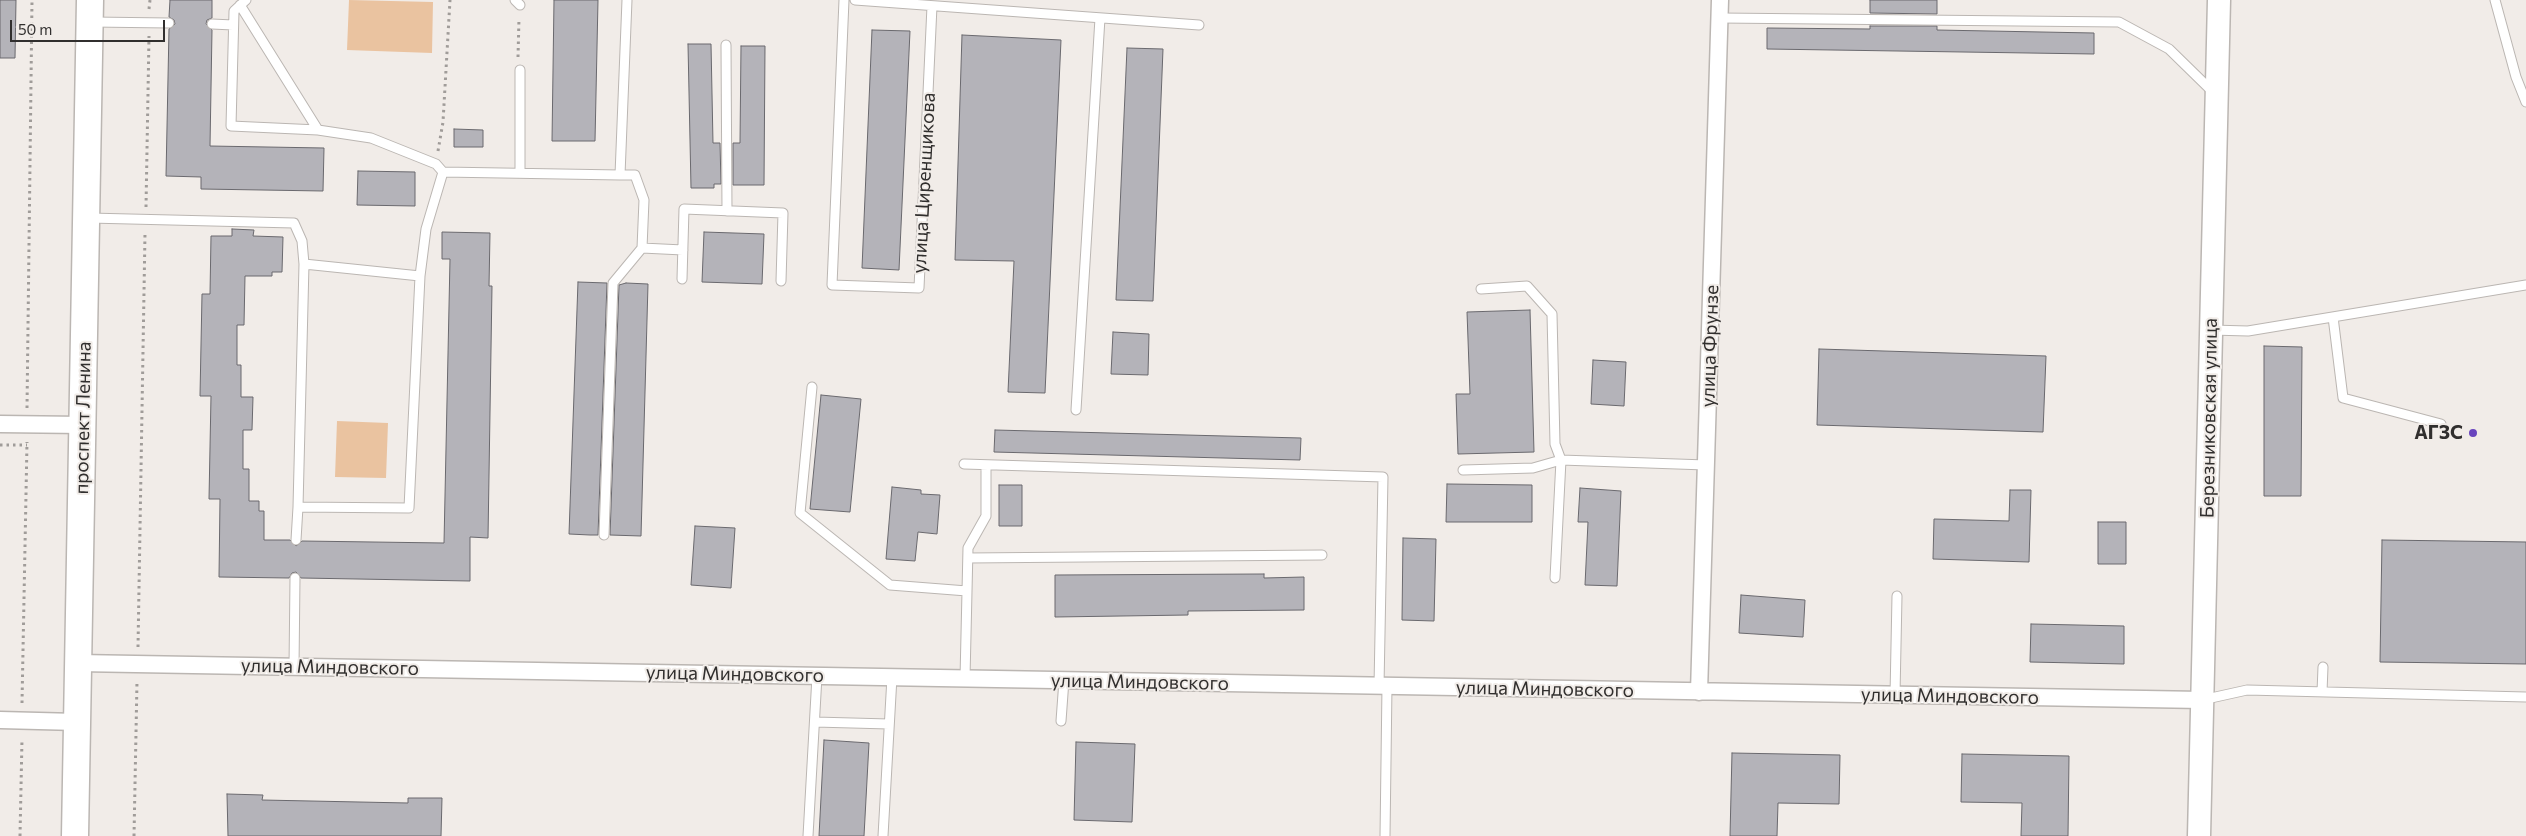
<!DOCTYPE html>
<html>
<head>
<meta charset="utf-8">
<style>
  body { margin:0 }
  #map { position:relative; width:2526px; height:836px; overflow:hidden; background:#f1ece8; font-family:Commissioner,sans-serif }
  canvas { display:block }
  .scale { position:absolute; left:10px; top:20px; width:155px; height:22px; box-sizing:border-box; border:2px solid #312f2e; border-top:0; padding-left:6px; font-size:15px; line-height:18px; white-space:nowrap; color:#312f2e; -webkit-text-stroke:4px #f1ece8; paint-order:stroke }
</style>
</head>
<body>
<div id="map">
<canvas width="2526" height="836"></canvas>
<div class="scale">50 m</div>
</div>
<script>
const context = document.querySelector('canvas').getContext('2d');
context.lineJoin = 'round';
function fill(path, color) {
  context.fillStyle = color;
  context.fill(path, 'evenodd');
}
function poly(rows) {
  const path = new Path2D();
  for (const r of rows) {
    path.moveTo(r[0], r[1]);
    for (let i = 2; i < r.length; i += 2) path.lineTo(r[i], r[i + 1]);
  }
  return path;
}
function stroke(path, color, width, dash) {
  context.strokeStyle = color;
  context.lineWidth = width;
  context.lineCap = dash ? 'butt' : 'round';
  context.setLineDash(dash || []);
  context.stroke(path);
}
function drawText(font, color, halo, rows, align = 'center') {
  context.font = font + ' Commissioner,sans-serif';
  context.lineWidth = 4;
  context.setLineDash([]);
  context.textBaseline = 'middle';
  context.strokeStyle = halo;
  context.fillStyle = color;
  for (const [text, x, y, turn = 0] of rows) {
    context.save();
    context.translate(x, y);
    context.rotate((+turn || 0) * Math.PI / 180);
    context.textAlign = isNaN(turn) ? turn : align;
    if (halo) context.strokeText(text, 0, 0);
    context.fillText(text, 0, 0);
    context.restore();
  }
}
fill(poly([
  [349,0,433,2,432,53,347,50],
  [337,421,388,423,386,478,335,477]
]), '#eac3a0');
const building = poly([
  [0,0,16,0,15,58,0,58,0,0],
  [170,0,212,0,212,18,207,20,206,24,212,30,210,146,324,148,323,191,201,189,201,177,166,176,169,29,175,24,174,20,169,17,170,0],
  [554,0,598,0,595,141,552,141,554,0],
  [1870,0,1937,0,1937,14,1870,13,1870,0],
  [1870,26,1937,26,1937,30,2094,33,2094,54,1767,49,1767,28,1870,29,1870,26],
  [872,30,910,31,899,270,862,268,872,30],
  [962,35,1061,40,1045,393,1008,392,1014,261,955,260,962,35],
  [688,44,711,44,713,143,720,143,721,184,714,184,714,188,691,188,688,44],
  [741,46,765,46,764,185,733,185,733,143,740,143,741,46],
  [1127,48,1163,49,1153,301,1116,300,1127,48],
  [454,129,483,130,483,147,454,147,454,129],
  [358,171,415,172,415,206,357,205,358,171],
  [232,229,254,230,253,236,283,237,282,272,272,272,272,276,245,276,244,325,237,325,237,365,241,365,241,397,253,397,252,430,243,430,243,469,249,469,249,501,259,501,259,511,264,511,264,540,290,540,296,546,302,541,444,543,450,259,442,259,442,232,490,233,489,286,492,286,488,538,470,537,470,581,301,578,296,572,292,573,289,578,219,577,220,499,209,499,211,396,200,396,202,294,210,294,211,236,232,236,232,229],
  [704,232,764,234,762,284,702,282,704,232],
  [578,282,607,283,598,535,590,535,569,534,578,282],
  [626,283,648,284,641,536,610,535,619,285,626,283],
  [1530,310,1534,452,1458,454,1456,394,1470,394,1467,312,1530,310],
  [1113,332,1149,334,1148,375,1111,374,1113,332],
  [2264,346,2302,347,2301,496,2264,496,2264,346],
  [1819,349,2046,356,2043,432,1817,425,1819,349],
  [1593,360,1626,362,1624,406,1591,404,1593,360],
  [821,395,861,399,850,512,810,509,821,395],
  [995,430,1301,438,1300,460,994,452,995,430],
  [1447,484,1532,485,1532,522,1446,522,1447,484],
  [999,485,1022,485,1022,526,999,526,999,485],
  [892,487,921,490,921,494,940,495,937,534,918,532,915,561,886,559,892,487],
  [1580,488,1621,491,1617,586,1585,585,1588,522,1578,522,1580,488],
  [2010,490,2031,490,2029,562,1933,559,1934,519,2009,521,2010,490],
  [2098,522,2126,522,2126,564,2098,564,2098,522],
  [695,526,735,528,731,588,691,585,695,526],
  [1403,538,1436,539,1434,621,1402,620,1403,538],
  [2382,540,2526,542,2526,664,2380,662,2382,540],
  [1264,574,1264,578,1304,577,1304,610,1188,611,1188,615,1055,617,1055,575,1264,574],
  [1741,595,1805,600,1803,637,1739,633,1741,595],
  [2031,624,2124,626,2124,664,2030,662,2031,624],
  [824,740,869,743,864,836,819,836,824,740],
  [1076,742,1135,744,1132,822,1074,820,1076,742],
  [1732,753,1840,755,1839,804,1778,803,1777,836,1730,836,1732,753],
  [1962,754,2069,756,2068,836,2021,836,2022,803,1961,802,1962,754],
  [227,794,263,795,262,800,408,803,408,798,442,798,441,836,228,836,227,794]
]);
fill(building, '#b4b3b9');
stroke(building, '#6a696e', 1);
const lane = poly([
  [246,0,234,11,231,126,318,130,371,138,436,164,443,172,620,175,627,0],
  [515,0,520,5],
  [844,0,832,285,919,288,932,6],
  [855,0,1199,25],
  [2495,0,2516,77,2526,102],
  [240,5,318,130],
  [1720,18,2119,22,2169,49,2213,92],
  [92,22,169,23],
  [212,24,233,25],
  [726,45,727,211],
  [520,70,520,173],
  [89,218,294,223,302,241,304,264,298,507,409,508,420,276,426,229,443,172],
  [642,248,683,250],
  [304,264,420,276],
  [682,279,684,209,783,213,781,281],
  [2333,317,2343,398,2441,424],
  [2211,330,2248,331,2526,285],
  [812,387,800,513,890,585,967,591],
  [1076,410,1100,18],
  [964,464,1383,477,1379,686],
  [1463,470,1533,468,1561,460,1555,444,1552,314,1527,286,1481,289],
  [604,535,613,283,642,248,644,200,635,175,620,175],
  [296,540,298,507],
  [968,558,1322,555],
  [1555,578,1561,460,1706,465],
  [294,667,295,578],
  [965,678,968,548,986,516,986,466],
  [2322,692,2323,667],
  [1895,695,1897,596],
  [2202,700,2247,690,2526,697],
  [1061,721,1064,680],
  [815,722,889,724],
  [808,836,817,676],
  [883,836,892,677],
  [1385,836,1387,686]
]);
const street = poly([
  [0,424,83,425],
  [78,663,2202,700],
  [1699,692,1720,0],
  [0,720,77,722]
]);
const secondary = poly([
  [2199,836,2219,0]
]);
const primary = poly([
  [75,836,90,0]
]);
stroke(lane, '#bbb6b2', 11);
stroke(street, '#bbb6b2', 19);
stroke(secondary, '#bbb6b2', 25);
stroke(primary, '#bbb6b2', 29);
stroke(poly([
  [149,9,150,0],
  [518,57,519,18],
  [438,151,443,122,450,0],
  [146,207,149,36],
  [27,408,32,0],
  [0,445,27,445],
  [138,647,145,233],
  [22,703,27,442],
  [20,836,22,739],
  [134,836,137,681]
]), '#a09c99', 3, [2.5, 4]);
stroke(lane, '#fff', 9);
stroke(street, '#fff', 16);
stroke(secondary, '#fff', 22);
stroke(primary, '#fff', 26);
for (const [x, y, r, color] of [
  [2473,433,5,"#6844bd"]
]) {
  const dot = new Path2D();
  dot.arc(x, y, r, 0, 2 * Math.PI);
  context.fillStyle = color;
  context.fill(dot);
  stroke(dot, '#f1ece8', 2);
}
drawText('19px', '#312f2e', '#f1ece8', [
  ["улица Циренщикова",924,183,-87],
  ["улица Фрунзе",1710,346,-88],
  ["проспект Ленина",83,418,-89],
  ["Березниковская улица",2209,418,-89],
  ["улица Миндовского",330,667,1],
  ["улица Миндовского",735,674,1],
  ["улица Миндовского",1140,682,1],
  ["улица Миндовского",1545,689,1],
  ["улица Миндовского",1950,696,1]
]);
drawText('bold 19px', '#312f2e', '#f1ece8', [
  ["АГЗС",2463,433]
], 'right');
</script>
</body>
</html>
